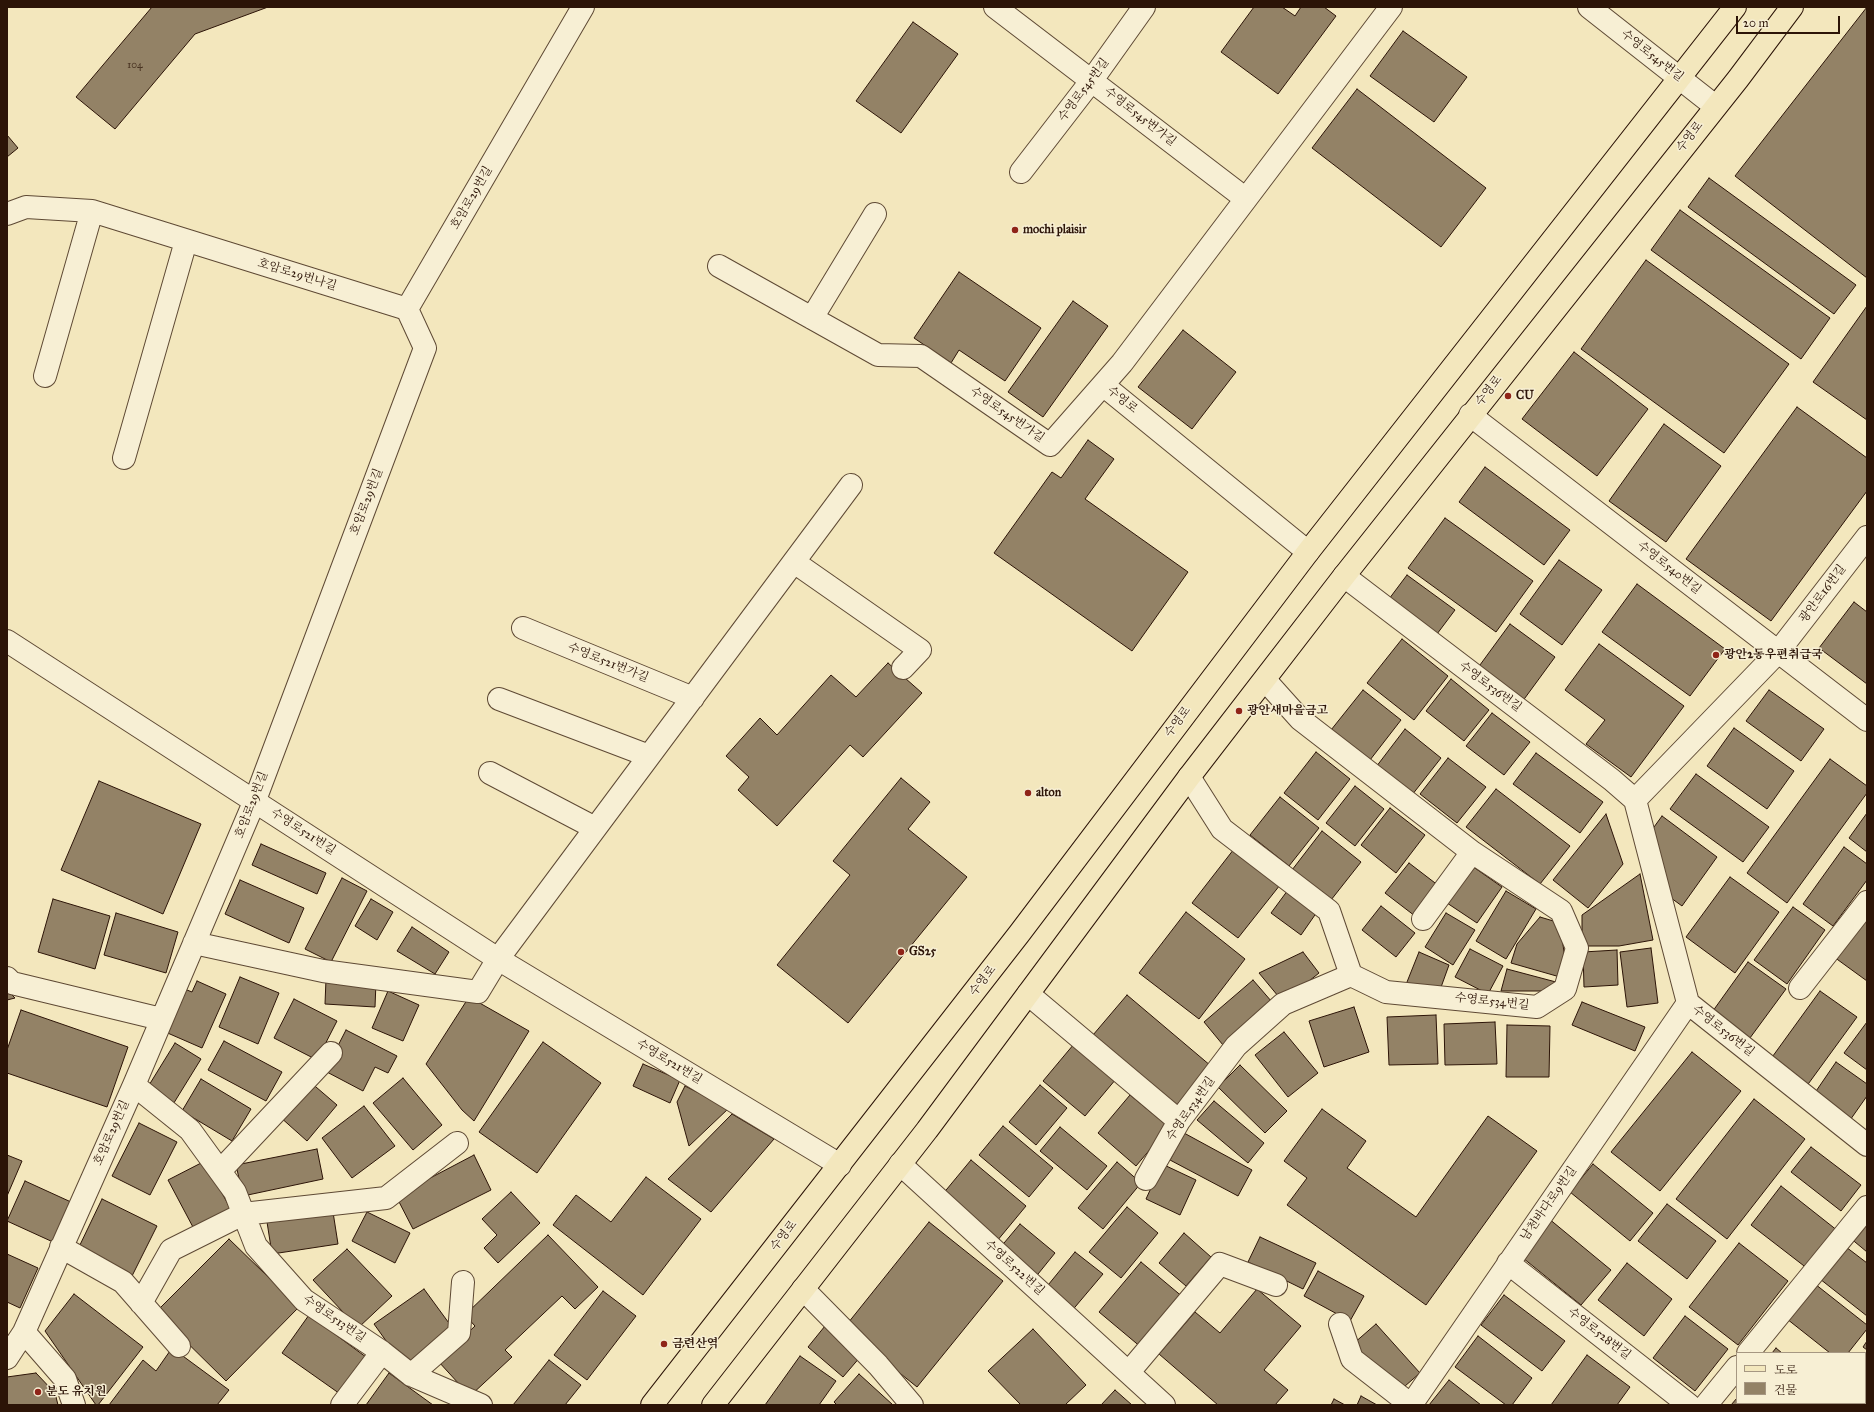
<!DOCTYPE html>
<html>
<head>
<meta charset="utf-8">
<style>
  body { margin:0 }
  #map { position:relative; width:1874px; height:1412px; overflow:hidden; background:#f3e7bd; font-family:"IM FELL Great Primer","Noto Serif KR",serif }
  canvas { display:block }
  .frame { position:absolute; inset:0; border:8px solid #2c1407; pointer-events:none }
  .legend { position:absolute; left:1736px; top:1352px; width:130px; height:52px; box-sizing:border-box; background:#f7efd4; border:1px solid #a69782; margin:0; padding:5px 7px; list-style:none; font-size:12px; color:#2c1407 }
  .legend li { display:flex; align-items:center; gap:8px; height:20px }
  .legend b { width:20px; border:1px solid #a69782 }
  .scale { position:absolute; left:1736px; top:16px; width:104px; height:18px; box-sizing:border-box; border:2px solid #2c1407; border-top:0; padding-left:5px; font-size:12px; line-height:14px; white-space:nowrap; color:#2c1407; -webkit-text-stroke:3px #f7efd4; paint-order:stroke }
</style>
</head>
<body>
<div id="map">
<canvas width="1874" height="1412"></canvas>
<div class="frame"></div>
<ul class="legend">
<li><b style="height:5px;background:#f3e7bd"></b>도로</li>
<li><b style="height:11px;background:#938266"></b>건물</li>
</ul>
<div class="scale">20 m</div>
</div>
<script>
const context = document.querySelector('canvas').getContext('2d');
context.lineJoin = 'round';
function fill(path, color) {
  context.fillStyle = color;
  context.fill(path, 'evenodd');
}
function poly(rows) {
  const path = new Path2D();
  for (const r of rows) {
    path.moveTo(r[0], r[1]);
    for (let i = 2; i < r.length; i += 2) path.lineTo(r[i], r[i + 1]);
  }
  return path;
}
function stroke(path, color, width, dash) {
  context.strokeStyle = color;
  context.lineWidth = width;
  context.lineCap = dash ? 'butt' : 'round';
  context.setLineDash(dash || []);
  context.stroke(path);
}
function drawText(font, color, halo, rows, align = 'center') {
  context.font = font + ' "IM FELL Great Primer","Noto Serif KR",serif';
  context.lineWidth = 3;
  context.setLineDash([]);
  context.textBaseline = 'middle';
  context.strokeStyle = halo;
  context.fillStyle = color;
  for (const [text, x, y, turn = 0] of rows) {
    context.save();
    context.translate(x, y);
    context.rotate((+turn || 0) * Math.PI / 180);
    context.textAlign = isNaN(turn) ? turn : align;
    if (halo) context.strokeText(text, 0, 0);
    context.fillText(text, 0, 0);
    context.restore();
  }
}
const building = poly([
  [152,7,268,7,195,34,115,129,76,97,152,7],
  [1254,7,1282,7,1295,16,1301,7,1324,7,1336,16,1278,94,1221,52,1254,7],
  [1867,7,1867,278,1735,176,1867,7],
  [913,22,958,54,901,133,856,101,913,22],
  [1403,31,1467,77,1434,122,1370,76,1403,31],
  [1357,89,1486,188,1441,247,1312,148,1357,89],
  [7,135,18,148,7,157,7,135],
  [1709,178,1856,285,1834,314,1688,207,1709,178],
  [1680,210,1830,318,1801,359,1651,250,1680,210],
  [1646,260,1789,364,1724,453,1581,349,1646,260],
  [959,272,1041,328,1005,381,959,350,951,363,914,338,959,272],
  [1073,301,1108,326,1043,417,1008,392,1073,301],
  [1867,306,1867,420,1813,382,1867,306],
  [1183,330,1236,372,1192,429,1138,387,1183,330],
  [1574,352,1648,409,1597,476,1522,419,1574,352],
  [1797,407,1867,458,1867,491,1771,621,1686,559,1797,407],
  [1664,424,1721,466,1666,542,1609,501,1664,424],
  [1088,440,1114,459,1085,499,1188,572,1132,651,994,553,1052,472,1061,478,1088,440],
  [1485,467,1570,530,1544,565,1459,502,1485,467],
  [1445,518,1533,581,1496,632,1408,568,1445,518],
  [1559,560,1602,590,1562,645,1520,614,1559,560],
  [1407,575,1455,610,1434,638,1386,603,1407,575],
  [1637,584,1725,649,1690,696,1602,632,1637,584],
  [1854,602,1867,612,1867,684,1819,648,1854,602],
  [1510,624,1555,657,1522,702,1477,669,1510,624],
  [1402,639,1448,676,1414,720,1367,683,1402,639],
  [1599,644,1684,706,1631,777,1586,744,1605,720,1565,690,1599,644],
  [888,663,922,693,863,757,850,745,777,826,738,790,749,777,726,756,760,718,777,735,831,675,856,697,888,663],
  [1451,679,1489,710,1464,741,1426,711,1451,679],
  [1363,690,1401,720,1370,760,1331,730,1363,690],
  [1769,690,1824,729,1801,761,1746,721,1769,690],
  [1492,713,1530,742,1504,775,1466,746,1492,713],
  [1734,728,1794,771,1767,809,1707,766,1734,728],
  [1405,729,1441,758,1412,795,1376,767,1405,729],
  [1316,752,1350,779,1318,820,1284,793,1316,752],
  [1536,753,1603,802,1580,833,1513,784,1536,753],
  [1448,758,1486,787,1457,823,1420,794,1448,758],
  [1830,759,1867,786,1867,793,1787,903,1747,873,1830,759],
  [1696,774,1769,827,1743,862,1670,809,1696,774],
  [901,778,930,802,908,829,967,877,848,1023,777,965,850,875,833,861,901,778],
  [99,781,201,824,163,914,61,870,99,781],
  [1355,786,1384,809,1355,846,1326,823,1355,786],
  [1496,789,1570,846,1540,884,1466,827,1496,789],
  [1280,797,1319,828,1289,866,1250,835,1280,797],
  [1390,808,1425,835,1396,873,1361,845,1390,808],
  [1867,813,1867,852,1849,838,1867,813],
  [1606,814,1623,864,1588,908,1553,880,1606,814],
  [1662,816,1717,857,1682,906,1667,895,1649,834,1662,816],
  [1322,831,1361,862,1331,900,1292,870,1322,831],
  [261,844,326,873,317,894,252,865,261,844],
  [1844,847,1867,864,1867,880,1833,926,1803,904,1844,847],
  [1234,849,1280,885,1238,938,1192,903,1234,849],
  [1409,863,1439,886,1415,916,1385,893,1409,863],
  [1472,866,1502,887,1477,923,1447,903,1472,866],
  [1640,874,1653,940,1619,946,1582,946,1582,915,1640,874],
  [1730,877,1779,912,1735,973,1686,937,1730,877],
  [342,878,367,891,331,962,305,949,342,878],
  [240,880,304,908,289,943,225,914,240,880],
  [1288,890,1317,912,1301,935,1271,913,1288,890],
  [1506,891,1536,909,1506,959,1476,941,1506,891],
  [53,899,110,916,95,969,38,952,53,899],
  [371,899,393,912,377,940,355,926,371,899],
  [1381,906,1415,933,1396,957,1362,930,1381,906],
  [1793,907,1825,930,1787,984,1754,960,1793,907],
  [1186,912,1245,959,1199,1019,1139,973,1186,912],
  [116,913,178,932,166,973,104,955,116,913],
  [1446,913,1475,930,1453,965,1425,947,1446,913],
  [1540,917,1560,923,1565,959,1560,977,1511,963,1517,944,1540,917],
  [1862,918,1867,922,1867,981,1834,957,1862,918],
  [412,927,449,952,435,974,397,951,412,927],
  [1651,948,1658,1003,1627,1007,1620,952,1651,948],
  [1470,949,1503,966,1488,994,1455,977,1470,949],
  [1617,950,1618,985,1584,987,1583,952,1617,950],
  [1303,952,1319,973,1283,1002,1259,973,1303,952],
  [1419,952,1449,965,1440,990,1405,987,1419,952],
  [1748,962,1786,989,1747,1042,1710,1015,1748,962],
  [1507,969,1556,982,1553,991,1501,991,1507,969],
  [240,977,279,993,258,1044,219,1027,240,977],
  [326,979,376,982,375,1007,325,1004,326,979],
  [1253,980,1272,1002,1223,1045,1204,1022,1253,980],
  [197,981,226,994,202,1048,163,1031,182,988,192,992,197,981],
  [7,990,15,998,7,1000,7,990],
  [388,991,419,1005,403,1041,372,1028,388,991],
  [1820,991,1857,1017,1806,1087,1770,1060,1820,991],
  [1127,995,1211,1066,1177,1105,1093,1035,1127,995],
  [469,997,529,1031,474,1121,462,1110,426,1064,469,997],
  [294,999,337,1021,317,1060,274,1038,294,999],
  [1582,1002,1645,1027,1635,1051,1572,1025,1582,1002],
  [1354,1007,1369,1052,1324,1067,1309,1021,1354,1007],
  [21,1010,128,1047,107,1107,7,1073,7,1050,21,1010],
  [1436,1015,1438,1064,1389,1065,1387,1017,1436,1015],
  [1495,1022,1497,1064,1445,1065,1444,1024,1495,1022],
  [1867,1022,1867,1070,1844,1053,1867,1022],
  [1507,1025,1550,1026,1549,1077,1506,1077,1507,1025],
  [346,1030,397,1056,388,1073,375,1067,363,1091,325,1071,346,1030],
  [1284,1032,1318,1073,1288,1097,1255,1055,1284,1032],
  [224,1041,282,1072,266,1101,208,1070,224,1041],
  [543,1042,601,1083,537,1173,479,1132,543,1042],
  [175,1043,201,1059,172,1106,146,1090,175,1043],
  [1074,1044,1116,1079,1085,1116,1043,1081,1074,1044],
  [1692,1052,1741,1091,1660,1191,1611,1152,1692,1052],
  [1836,1062,1867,1084,1867,1096,1848,1123,1812,1097,1836,1062],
  [643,1064,680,1080,670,1103,633,1086,643,1064],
  [1240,1065,1287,1111,1265,1133,1218,1087,1240,1065],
  [403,1078,442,1125,413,1150,373,1103,403,1078],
  [201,1079,251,1109,232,1141,182,1111,201,1079],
  [309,1081,337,1105,307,1141,279,1116,309,1081],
  [1040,1085,1067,1108,1036,1145,1009,1122,1040,1085],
  [685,1086,729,1108,689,1146,677,1102,685,1086],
  [1130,1095,1169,1127,1136,1166,1098,1133,1130,1095],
  [1754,1099,1805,1139,1727,1239,1676,1199,1754,1099],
  [1214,1101,1264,1143,1248,1163,1197,1120,1214,1101],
  [364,1106,395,1146,352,1178,322,1138,364,1106],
  [1322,1109,1366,1141,1347,1168,1416,1217,1488,1116,1537,1151,1426,1305,1287,1205,1307,1178,1284,1161,1322,1109],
  [732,1114,774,1139,711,1212,668,1179,732,1114],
  [139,1123,177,1142,150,1195,112,1176,139,1123],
  [1003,1126,1053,1168,1029,1197,979,1155,1003,1126],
  [1060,1127,1107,1166,1087,1190,1040,1151,1060,1127],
  [1184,1133,1252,1170,1238,1196,1170,1160,1184,1133],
  [1811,1147,1861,1185,1841,1211,1791,1172,1811,1147],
  [317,1149,323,1179,243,1196,236,1165,317,1149],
  [7,1155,22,1161,7,1196,7,1155],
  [474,1155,491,1190,413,1229,396,1196,474,1155],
  [971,1160,1026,1206,997,1241,942,1195,971,1160],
  [205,1161,231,1210,194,1229,168,1180,205,1161],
  [1117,1162,1141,1183,1103,1229,1078,1208,1117,1162],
  [1162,1164,1196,1180,1180,1215,1146,1199,1162,1164],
  [1593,1164,1653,1213,1630,1241,1570,1192,1593,1164],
  [646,1177,701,1219,643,1295,553,1225,576,1195,611,1222,646,1177],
  [25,1181,71,1202,53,1242,7,1221,25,1181],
  [1781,1186,1838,1231,1808,1269,1751,1225,1781,1186],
  [511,1192,540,1223,498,1263,484,1248,497,1235,482,1219,511,1192],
  [102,1199,157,1226,132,1276,78,1249,102,1199],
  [1667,1204,1716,1241,1687,1279,1638,1241,1667,1204],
  [1127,1207,1158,1233,1121,1278,1089,1252,1127,1207],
  [333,1212,338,1244,272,1254,267,1222,333,1212],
  [367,1212,410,1233,395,1263,352,1241,367,1212],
  [1867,1214,1867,1252,1849,1237,1867,1214],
  [1548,1218,1611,1270,1581,1305,1518,1254,1548,1218],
  [929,1222,1003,1281,917,1387,844,1328,929,1222],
  [1020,1224,1055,1253,1034,1279,999,1249,1020,1224],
  [1184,1233,1211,1257,1186,1286,1159,1263,1184,1233],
  [548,1235,598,1287,575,1309,562,1296,505,1350,512,1357,470,1396,438,1361,475,1326,465,1315,548,1235],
  [1260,1237,1316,1263,1303,1289,1248,1262,1260,1237],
  [229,1239,299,1307,226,1381,156,1312,229,1239],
  [1739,1243,1788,1281,1738,1345,1689,1307,1739,1243],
  [1846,1247,1867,1263,1867,1316,1820,1279,1846,1247],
  [347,1249,392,1296,358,1328,313,1280,347,1249],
  [1075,1252,1103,1274,1070,1313,1044,1290,1075,1252],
  [7,1254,38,1268,20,1308,7,1302,7,1254],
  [1141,1262,1184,1298,1142,1348,1099,1312,1141,1262],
  [1627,1263,1672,1299,1644,1336,1598,1300,1627,1263],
  [1318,1271,1364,1296,1350,1321,1304,1296,1318,1271],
  [1815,1284,1867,1325,1867,1329,1848,1353,1830,1353,1787,1319,1815,1284],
  [424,1289,454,1330,404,1366,374,1324,424,1289],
  [1257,1289,1301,1326,1264,1370,1288,1390,1275,1405,1218,1405,1159,1354,1195,1312,1220,1333,1257,1289],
  [603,1291,636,1316,587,1380,554,1355,603,1291],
  [74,1294,143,1347,98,1405,96,1405,45,1331,74,1294],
  [1504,1295,1565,1341,1542,1371,1481,1325,1504,1295],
  [309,1315,370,1360,343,1396,282,1353,309,1315],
  [1685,1316,1728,1349,1695,1391,1653,1358,1685,1316],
  [1376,1324,1420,1373,1397,1393,1353,1344,1376,1324],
  [825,1326,861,1356,843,1377,808,1347,825,1326],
  [1033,1329,1086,1385,1065,1405,1021,1405,988,1371,1033,1329],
  [1478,1336,1532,1378,1512,1405,1506,1405,1455,1367,1478,1336],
  [1867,1341,1867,1350,1863,1347,1867,1341],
  [172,1348,229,1390,217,1405,109,1405,143,1360,156,1371,172,1348],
  [1776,1348,1782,1353,1772,1353,1776,1348],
  [1587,1355,1630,1387,1617,1405,1551,1405,1587,1355],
  [800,1356,836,1381,819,1405,765,1405,800,1356],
  [549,1360,581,1385,565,1405,513,1405,549,1360],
  [1865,1368,1867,1370,1867,1405,1836,1405,1834,1403,1865,1403,1865,1368],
  [36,1373,55,1393,58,1405,7,1405,7,1377,36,1373],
  [389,1373,433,1405,366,1405,389,1373],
  [859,1374,893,1405,837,1405,834,1402,859,1374],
  [1449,1380,1481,1405,1429,1405,1449,1380],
  [1115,1390,1132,1405,1101,1405,1115,1390],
  [1361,1396,1377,1405,1357,1405,1361,1396],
  [1737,1398,1737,1403,1812,1403,1810,1405,1731,1405,1737,1398],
  [1334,1399,1345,1405,1331,1405,1334,1399]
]);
fill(building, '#938266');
stroke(building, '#2c1407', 1);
const minor = poly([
  [995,7,1246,199],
  [1589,7,1715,106],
  [1021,172,1092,80,1144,7],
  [7,214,26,207,92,211,407,309],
  [719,266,878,355,921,356,1050,445,1122,363,1391,7],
  [407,309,583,7],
  [812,318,875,214],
  [45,376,92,211],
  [1103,385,1308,552],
  [1470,415,1867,720],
  [124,458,186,241],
  [794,562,920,650,903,668],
  [1344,576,1612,780,1635,800,1688,1003,1867,1145],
  [523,628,693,698],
  [7,641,498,959,840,1165],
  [1265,680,1300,719,1472,852,1561,911,1577,948,1565,989,1537,1007,1386,992,1351,975],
  [499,699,649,756],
  [490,773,595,828],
  [1189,777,1222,829,1329,911,1351,975],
  [1635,800,1778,652,1867,537],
  [1423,919,1472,852],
  [194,943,323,971,478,992,498,959,851,485],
  [7,978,12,983,161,1019],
  [1800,988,1867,902],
  [1028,994,1179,1121],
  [134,1085,190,1130,235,1192,256,1246,304,1300,382,1352,411,1375,481,1405],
  [900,1164,1164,1405],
  [220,1171,331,1053],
  [1146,1179,1179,1121,1236,1046,1283,1004,1351,975],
  [61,1247,123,1282,179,1346],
  [1508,1263,1689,1405],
  [803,1289,878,1365,912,1405],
  [141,1303,171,1250,243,1214,386,1198,457,1143],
  [1340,1324,1352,1359,1411,1405],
  [24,1332,65,1379,74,1405],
  [1748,1353,1867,1207],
  [7,1358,24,1332,134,1085,255,800,425,348,407,309],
  [1129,1372,1220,1264,1276,1285],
  [411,1375,459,1333,463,1282],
  [342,1405,382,1352],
  [1411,1405,1688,1003],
  [1706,1405,1737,1367]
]);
const major = poly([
  [652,1405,1019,934,1308,552,1735,7],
  [713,1405,927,1130,1189,777,1344,576,1738,79,1792,7]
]);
stroke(minor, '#5e4934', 24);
stroke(major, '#2c1407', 24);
stroke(minor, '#f7efd4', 22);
stroke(major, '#f3e7bd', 22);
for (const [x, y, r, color] of [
  [1015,230,4,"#8f2418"],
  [1508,396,4,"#8f2418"],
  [1716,655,4,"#8f2418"],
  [1239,711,4,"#8f2418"],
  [1028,793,4,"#8f2418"],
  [901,952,4,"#8f2418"],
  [664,1344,4,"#8f2418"],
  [38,1392,4,"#8f2418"]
]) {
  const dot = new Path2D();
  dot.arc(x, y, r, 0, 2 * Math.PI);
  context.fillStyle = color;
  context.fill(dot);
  stroke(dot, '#f7efd4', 1.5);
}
drawText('10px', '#46301f', null, [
  ["104",135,66]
]);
drawText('12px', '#2c1407', '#f7efd4', [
  ["수영로545번길",1652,56,38],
  ["수영로545번길",1084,90,-53],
  ["수영로545번가길",1140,117,38],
  ["수영로",1690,137,-52],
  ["호암로29번길",472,198,-60],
  ["호암로29번나길",297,275,17],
  ["수영로",1489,391,-52],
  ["수영로",1122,400,39],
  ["수영로545번가길",1007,415,35],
  ["호암로29번길",367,502,-69],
  ["수영로540번길",1669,568,38],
  ["광안로16번길",1823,594,-53],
  ["수영로521번가길",608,663,22],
  ["수영로536번길",1490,687,37],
  ["수영로",1178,722,-53],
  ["호암로29번길",252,805,-69],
  ["수영로521번길",303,832,33],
  ["수영로",983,981,-52],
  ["수영로534번길",1492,1002,6],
  ["수영로536번길",1723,1031,38],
  ["수영로521번길",669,1062,31],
  ["수영로534번길",1191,1109,-55],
  ["호암로29번길",112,1133,-66],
  ["남천바다로9번길",1549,1204,-55],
  ["수영로",784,1236,-52],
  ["수영로522번길",1014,1268,42],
  ["수영로513번길",334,1319,35],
  ["수영로528번길",1599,1334,38]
]);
drawText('bold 12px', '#2c1407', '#f7efd4', [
  ["mochi plaisir",1023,230],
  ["CU",1516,396],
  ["광안2동우편취급국",1724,655],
  ["광안새마을금고",1247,711],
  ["alton",1036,793],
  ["GS25",909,952],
  ["금련산역",672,1344],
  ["분도 유치원",46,1392]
], 'left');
</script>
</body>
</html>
